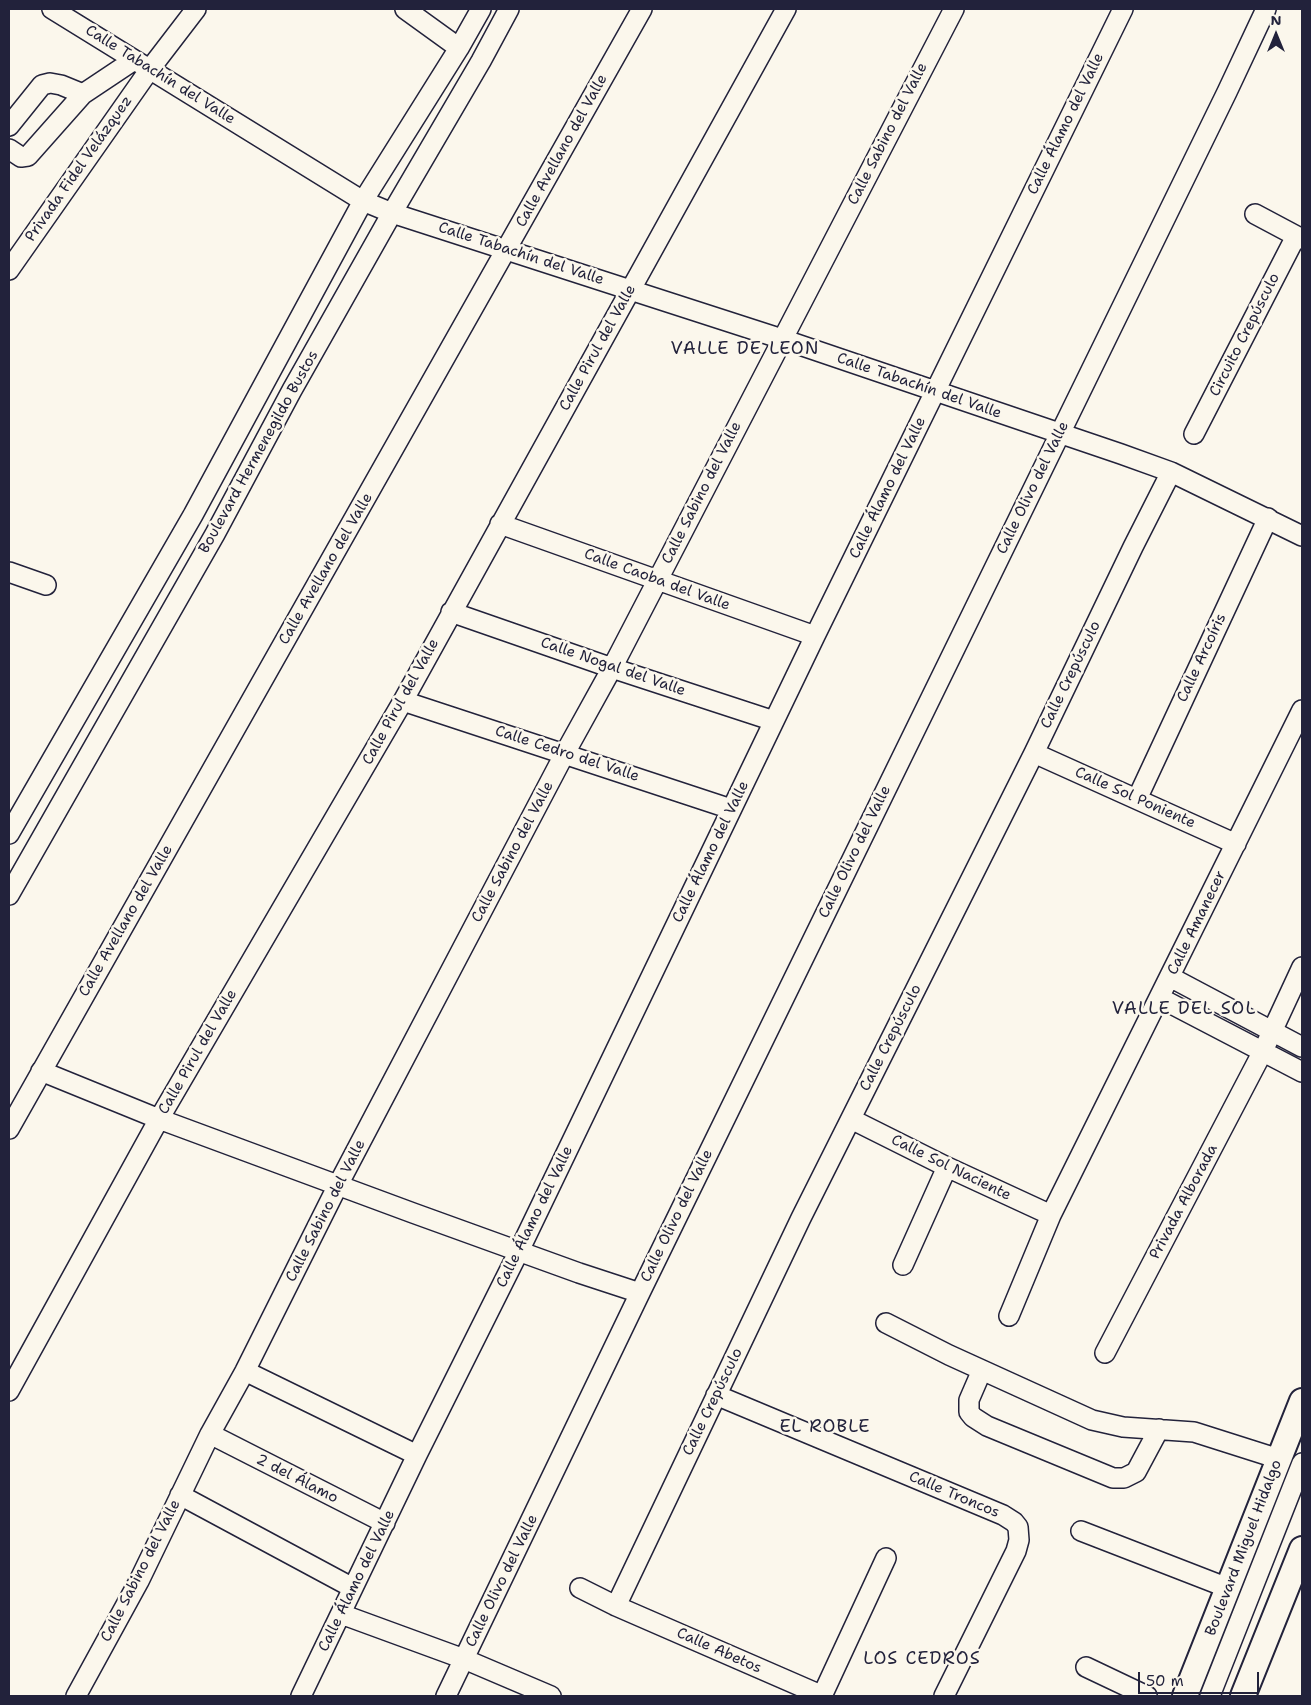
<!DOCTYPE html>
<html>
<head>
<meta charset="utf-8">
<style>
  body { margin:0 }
  #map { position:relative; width:1311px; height:1705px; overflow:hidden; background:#fbf7ec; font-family:"Shantell Sans",sans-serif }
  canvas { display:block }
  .frame { position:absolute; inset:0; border:10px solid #22223b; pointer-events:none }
  .north { position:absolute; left:1251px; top:10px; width:50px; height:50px; -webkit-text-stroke:4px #fbf7ec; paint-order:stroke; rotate:0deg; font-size:14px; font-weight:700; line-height:20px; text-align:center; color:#22223b }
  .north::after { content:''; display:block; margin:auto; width:18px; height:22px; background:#22223b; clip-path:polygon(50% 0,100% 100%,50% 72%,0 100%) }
  .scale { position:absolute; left:1138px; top:1672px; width:121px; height:22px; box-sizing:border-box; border:2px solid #22223b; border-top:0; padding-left:6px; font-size:15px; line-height:18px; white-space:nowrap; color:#22223b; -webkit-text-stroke:4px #fbf7ec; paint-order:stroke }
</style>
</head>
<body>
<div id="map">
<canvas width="1311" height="1705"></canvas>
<div class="frame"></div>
<div class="north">N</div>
<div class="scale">50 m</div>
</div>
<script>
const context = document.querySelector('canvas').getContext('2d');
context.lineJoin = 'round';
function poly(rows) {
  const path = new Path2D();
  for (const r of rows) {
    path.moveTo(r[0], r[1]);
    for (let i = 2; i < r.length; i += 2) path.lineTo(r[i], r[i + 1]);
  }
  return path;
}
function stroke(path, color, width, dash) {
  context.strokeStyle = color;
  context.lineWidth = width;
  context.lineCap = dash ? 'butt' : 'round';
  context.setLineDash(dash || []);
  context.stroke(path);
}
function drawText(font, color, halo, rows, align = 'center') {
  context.font = font + ' "Shantell Sans",sans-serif';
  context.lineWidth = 5;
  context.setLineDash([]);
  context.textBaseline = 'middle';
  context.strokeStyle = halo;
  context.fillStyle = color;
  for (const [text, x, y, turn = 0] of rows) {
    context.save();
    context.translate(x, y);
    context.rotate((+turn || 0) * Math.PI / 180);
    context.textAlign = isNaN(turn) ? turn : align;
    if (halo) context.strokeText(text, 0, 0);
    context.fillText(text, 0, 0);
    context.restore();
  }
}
const minor = poly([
  [52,9,363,201,392,213,782,339,1121,454,1171,472,1302,536],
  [405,9,459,48],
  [9,126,42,85,50,83,61,85,83,94,134,60],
  [9,149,21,157,28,156,83,94],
  [1255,214,1302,239],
  [9,270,150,69,196,9],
  [1194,434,1296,236],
  [500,524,815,636],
  [9,572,46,585],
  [451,612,612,668,774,721],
  [403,701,731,809],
  [1034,753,1236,844],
  [1137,799,1268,518],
  [9,834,193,515,363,201,459,48,481,9],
  [9,895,215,534,292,390,392,213,481,61,509,9],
  [1170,977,1302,1047],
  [1160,998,1302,1072],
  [41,1071,159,1119,413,1213,579,1273,640,1293],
  [851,1119,947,1167,1051,1215],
  [9,1129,642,9],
  [903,1265,947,1167],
  [1009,1316,1051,1215,1302,710],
  [886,1323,949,1355,1092,1420,1123,1427,1194,1432,1279,1459],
  [1105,1353,1263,1051,1302,967],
  [982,1370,969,1400,969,1412,973,1417,987,1426,1113,1478,1124,1478,1136,1472,1159,1429],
  [245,1371,417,1455],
  [9,1391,159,1119,403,701,786,9],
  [716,1395,1003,1515,1014,1522,1018,1527,1019,1540,1016,1551,944,1696],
  [210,1434,385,1523],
  [180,1495,353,1588],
  [1081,1531,1228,1588],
  [580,1588,616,1606,823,1696],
  [616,1606,801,1218,1034,753,1133,547,1171,472],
  [341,1614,464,1659,551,1696],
  [1086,1667,1147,1696],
  [76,1696,139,1581,210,1434,245,1371,338,1185,565,753,612,668,954,9],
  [301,1696,417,1455,519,1251,815,636,1123,9],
  [446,1696,640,1293,1227,92,1266,9],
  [822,1696,886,1558],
  [1210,1696,1302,1463]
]);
const major = poly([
  [1185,1696,1302,1401],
  [1243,1696,1302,1549]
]);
stroke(minor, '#22223b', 22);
stroke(major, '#22223b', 28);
stroke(minor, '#fbf7ec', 19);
stroke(major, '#fbf7ec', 24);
drawText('15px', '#22223b', '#fbf7ec', [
  ["Calle Tabachín del Valle",160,75,32],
  ["Calle Álamo del Valle",1066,124,-64],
  ["Calle Sabino del Valle",888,134,-63],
  ["Calle Avellano del Valle",562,151,-61],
  ["Privada Fidel Velázquez",79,169,-55],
  ["Calle Tabachín del Valle",521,254,18],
  ["Circuito Crepúsculo",1245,335,-63],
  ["Calle Pirul del Valle",598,348,-61],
  ["Calle Tabachín del Valle",919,386,19],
  ["Boulevard Hermenegildo Bustos",259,452,-61],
  ["Calle Álamo del Valle",888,488,-64],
  ["Calle Olivo del Valle",1033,488,-64],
  ["Calle Sabino del Valle",702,493,-63],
  ["Calle Avellano del Valle",326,569,-60],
  ["Calle Caoba del Valle",657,580,20],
  ["Calle Arcoíris",1202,658,-65],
  ["Calle Nogal del Valle",613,667,19],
  ["Calle Crepúsculo",1071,675,-64],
  ["Calle Pirul del Valle",401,702,-61],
  ["Calle Cedro del Valle",567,754,18],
  ["Calle Sol Poniente",1135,798,24],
  ["Calle Sabino del Valle",513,852,-62],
  ["Calle Álamo del Valle",711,852,-64],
  ["Calle Olivo del Valle",855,852,-64],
  ["Calle Avellano del Valle",126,921,-60],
  ["Calle Amanecer",1197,923,-64],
  ["Calle Crepúsculo",891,1038,-63],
  ["Calle Pirul del Valle",198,1052,-60],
  ["Calle Sol Naciente",951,1168,26],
  ["Privada Alborada",1184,1202,-62],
  ["Calle Sabino del Valle",326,1211,-63],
  ["Calle Olivo del Valle",677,1216,-64],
  ["Calle Álamo del Valle",535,1217,-64],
  ["Calle Crepúsculo",713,1402,-64],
  ["2 del Álamo",297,1479,27],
  ["Calle Troncos",954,1495,23],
  ["Boulevard Miguel Hidalgo",1244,1548,-69],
  ["Calle Sabino del Valle",141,1571,-63],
  ["Calle Álamo del Valle",357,1581,-64],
  ["Calle Olivo del Valle",502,1581,-64],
  ["Calle Abetos",719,1651,24]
]);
context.letterSpacing = '1px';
drawText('18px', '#22223b', '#fbf7ec', [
  ["VALLE DE LEON",745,349],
  ["VALLE DEL SOL",1184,1009],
  ["EL ROBLE",825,1427],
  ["LOS CEDROS",922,1659]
]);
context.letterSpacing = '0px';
</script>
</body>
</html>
